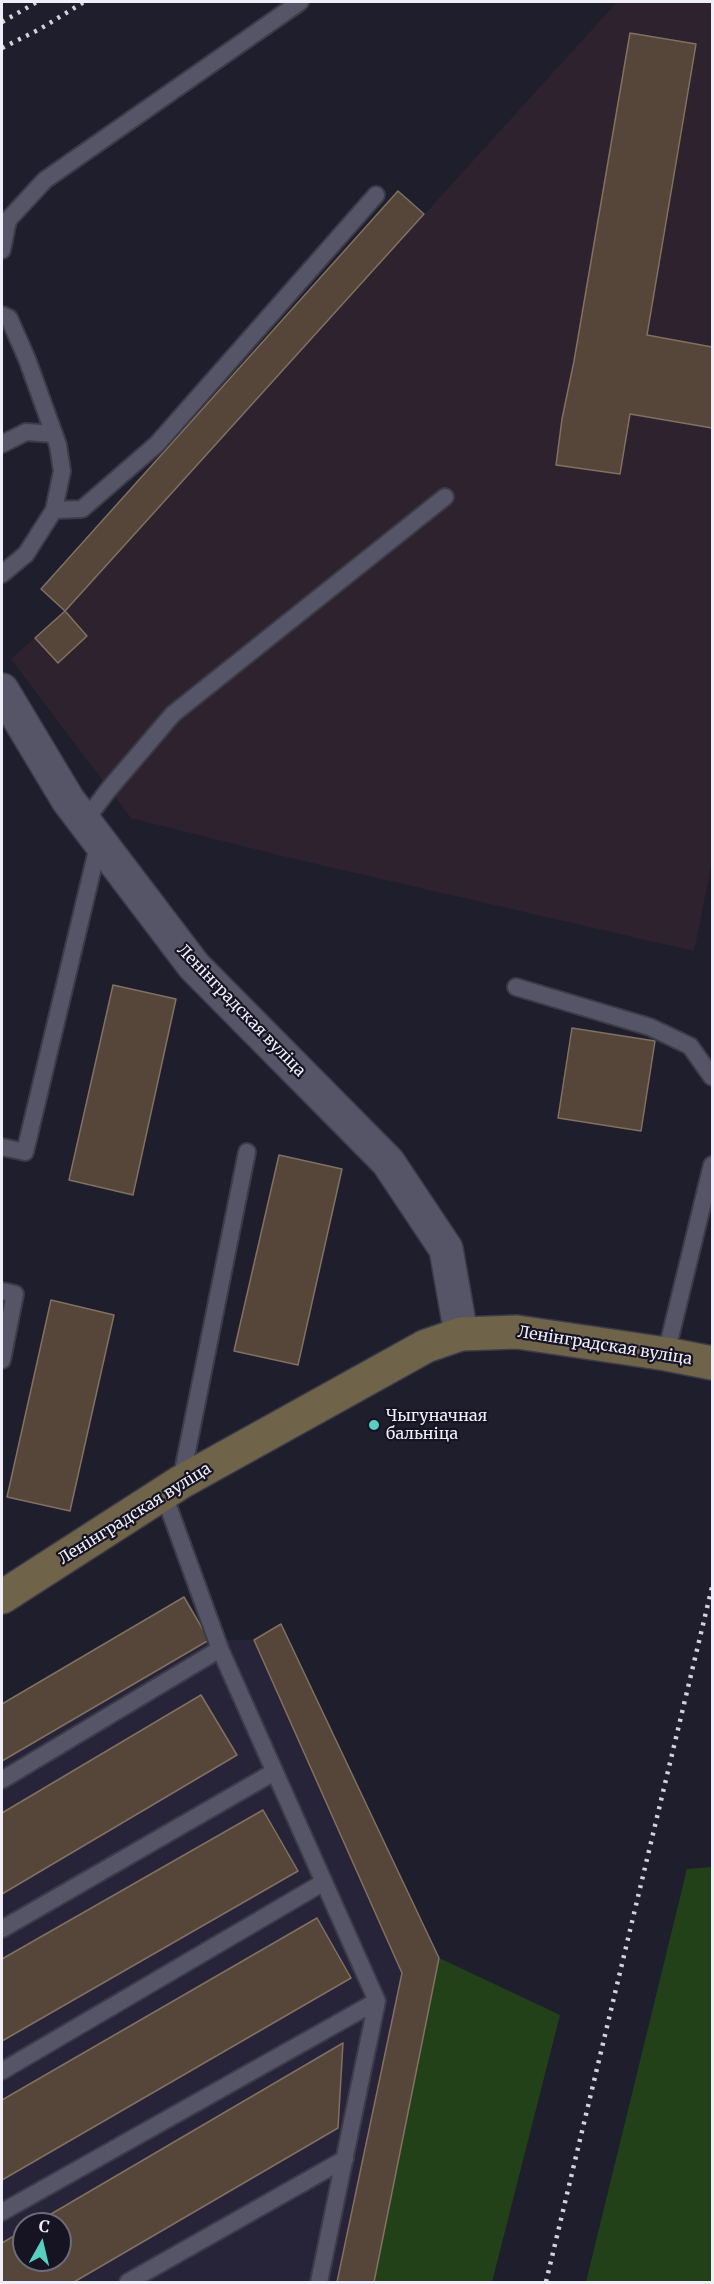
<!DOCTYPE html>
<html>
<head>
<meta charset="utf-8">
<style>
  body { margin:0 }
  #map { position:relative; width:714px; height:2284px; overflow:hidden; background:#1f1e2d; font-family:Merriweather,serif }
  canvas { display:block }
  .frame { position:absolute; inset:0; border:3px solid #efeef9; pointer-events:none }
  .north { position:absolute; left:12px; top:2212px; width:60px; height:60px; box-sizing:border-box; background:#161423; border:2px solid #6d6b79; border-radius:50%; rotate:8deg; font-size:16px; font-weight:700; line-height:24px; text-align:center; color:#efeef9 }
  .north::after { content:''; display:block; margin:auto; width:21px; height:27px; background:#58cec0; clip-path:polygon(50% 0,100% 100%,50% 72%,0 100%) }
</style>
</head>
<body>
<div id="map">
<canvas width="714" height="2284"></canvas>
<div class="frame"></div>
<div class="north">С</div>
</div>
<script>
const context = document.querySelector('canvas').getContext('2d');
context.lineJoin = 'round';
function fill(path, color) {
  context.fillStyle = color;
  context.fill(path, 'evenodd');
}
function poly(rows) {
  const path = new Path2D();
  for (const r of rows) {
    path.moveTo(r[0], r[1]);
    for (let i = 2; i < r.length; i += 2) path.lineTo(r[i], r[i + 1]);
  }
  return path;
}
function stroke(path, color, width, dash) {
  context.strokeStyle = color;
  context.lineWidth = width;
  context.lineCap = dash ? 'butt' : 'round';
  context.setLineDash(dash || []);
  context.stroke(path);
}
function drawText(font, color, halo, rows, align = 'center') {
  context.font = font + ' Merriweather,serif';
  context.lineWidth = 4.5;
  context.setLineDash([]);
  context.textBaseline = 'middle';
  context.strokeStyle = halo;
  context.fillStyle = color;
  for (const [text, x, y, turn = 0] of rows) {
    context.save();
    context.translate(x, y);
    context.rotate((+turn || 0) * Math.PI / 180);
    context.textAlign = isNaN(turn) ? turn : align;
    if (halo) context.strokeText(text, 0, 0);
    context.fillText(text, 0, 0);
    context.restore();
  }
}
fill(poly([
  [184,1597,209,1640,253,1640,281,1624,439,1958,374,2282,2,2282,2,1704],
  [24,2224,60,2224,60,2260,24,2260]
]), '#27243a');
fill(poly([
  [617,2,712,2,712,862,694,951,291,858,131,818,11,659,65,611]
]), '#2f222f');
fill(poly([
  [712,1867,712,2282,586,2282,687,1869],
  [439,1958,560,2015,492,2282,374,2282]
]), '#234119');
const building = poly([
  [630,33,696,44,647,335,712,347,712,428,630,414,620,474,556,465,562,419,574,361,630,33],
  [398,191,424,214,65,611,41,589,398,191],
  [65,611,87,636,58,663,35,638,65,611],
  [113,985,176,999,133,1195,69,1180,113,985],
  [572,1028,655,1041,641,1131,558,1118,572,1028],
  [279,1155,342,1169,298,1365,234,1351,279,1155],
  [51,1300,114,1315,70,1511,7,1497,51,1300],
  [184,1597,209,1640,2,1761,2,1704,184,1597],
  [281,1624,439,1958,374,2282,337,2282,402,1973,254,1640,281,1624],
  [201,1695,237,1755,2,1894,2,1813,201,1695],
  [263,1810,298,1871,2,2041,2,1959,263,1810],
  [317,1918,351,1978,2,2180,2,2100,317,1918],
  [343,2043,338,2128,74,2282,2,2282,2,2243,24,2230,24,2260,60,2260,60,2224,34,2224,343,2043]
]);
fill(building, '#554639');
stroke(building, '#807162', 1.5);
const lane = poly([
  [2,250,8,220,45,180,300,2],
  [2,315,9,318,27,359,58,445,62,471,54,510,26,554,2,574],
  [2,444,26,432,54,434],
  [54,510,82,509,157,444,376,195],
  [84,822,109,789,173,714,445,497],
  [516,987,650,1027,690,1046,712,1077],
  [2,1147,25,1152,99,842],
  [2,1291,15,1294,2,1360],
  [666,1354,712,1165],
  [181,1481,247,1152],
  [163,1492,220,1649,377,2001,319,2282],
  [2,1780,220,1649],
  [2,1929,274,1772],
  [2,2071,324,1882],
  [2,2212,377,2001],
  [128,2282,345,2159]
]);
const street = poly([
  [2,690,68,800,194,966,388,1162,446,1249,461,1334]
]);
const secondary = poly([
  [2,1597,181,1482,426,1346,461,1334,517,1332,666,1354,712,1363]
]);
stroke(lane, '#3c3b47', 20);
stroke(street, '#3c3b47', 36);
stroke(secondary, '#3c3b47', 36);
stroke(lane, '#565567', 16);
stroke(street, '#565567', 33);
stroke(secondary, '#6f6449', 33);
stroke(poly([
  [2,22,37,2],
  [2,48,40,29,84,2],
  [546,2282,712,1587]
]), '#d3d2de', 4.5, [3, 6]);
for (const [x, y, r, color] of [
  [374,1425,6,"#58cec0"]
]) {
  const dot = new Path2D();
  dot.arc(x, y, r, 0, 2 * Math.PI);
  context.fillStyle = color;
  context.fill(dot);
  stroke(dot, '#161423', 2);
}
drawText('16px', '#efeef9', '#161423', [
  ["Ленінградская вуліца",241,1011,46],
  ["Ленінградская вуліца",605,1346,9],
  ["Ленінградская вуліца",135,1514,-32]
]);
drawText('16px', '#efeef9', '#161423', [
  ["Чыгуначная",386,1416],
  ["бальніца",386,1434]
], 'left');
</script>
</body>
</html>
